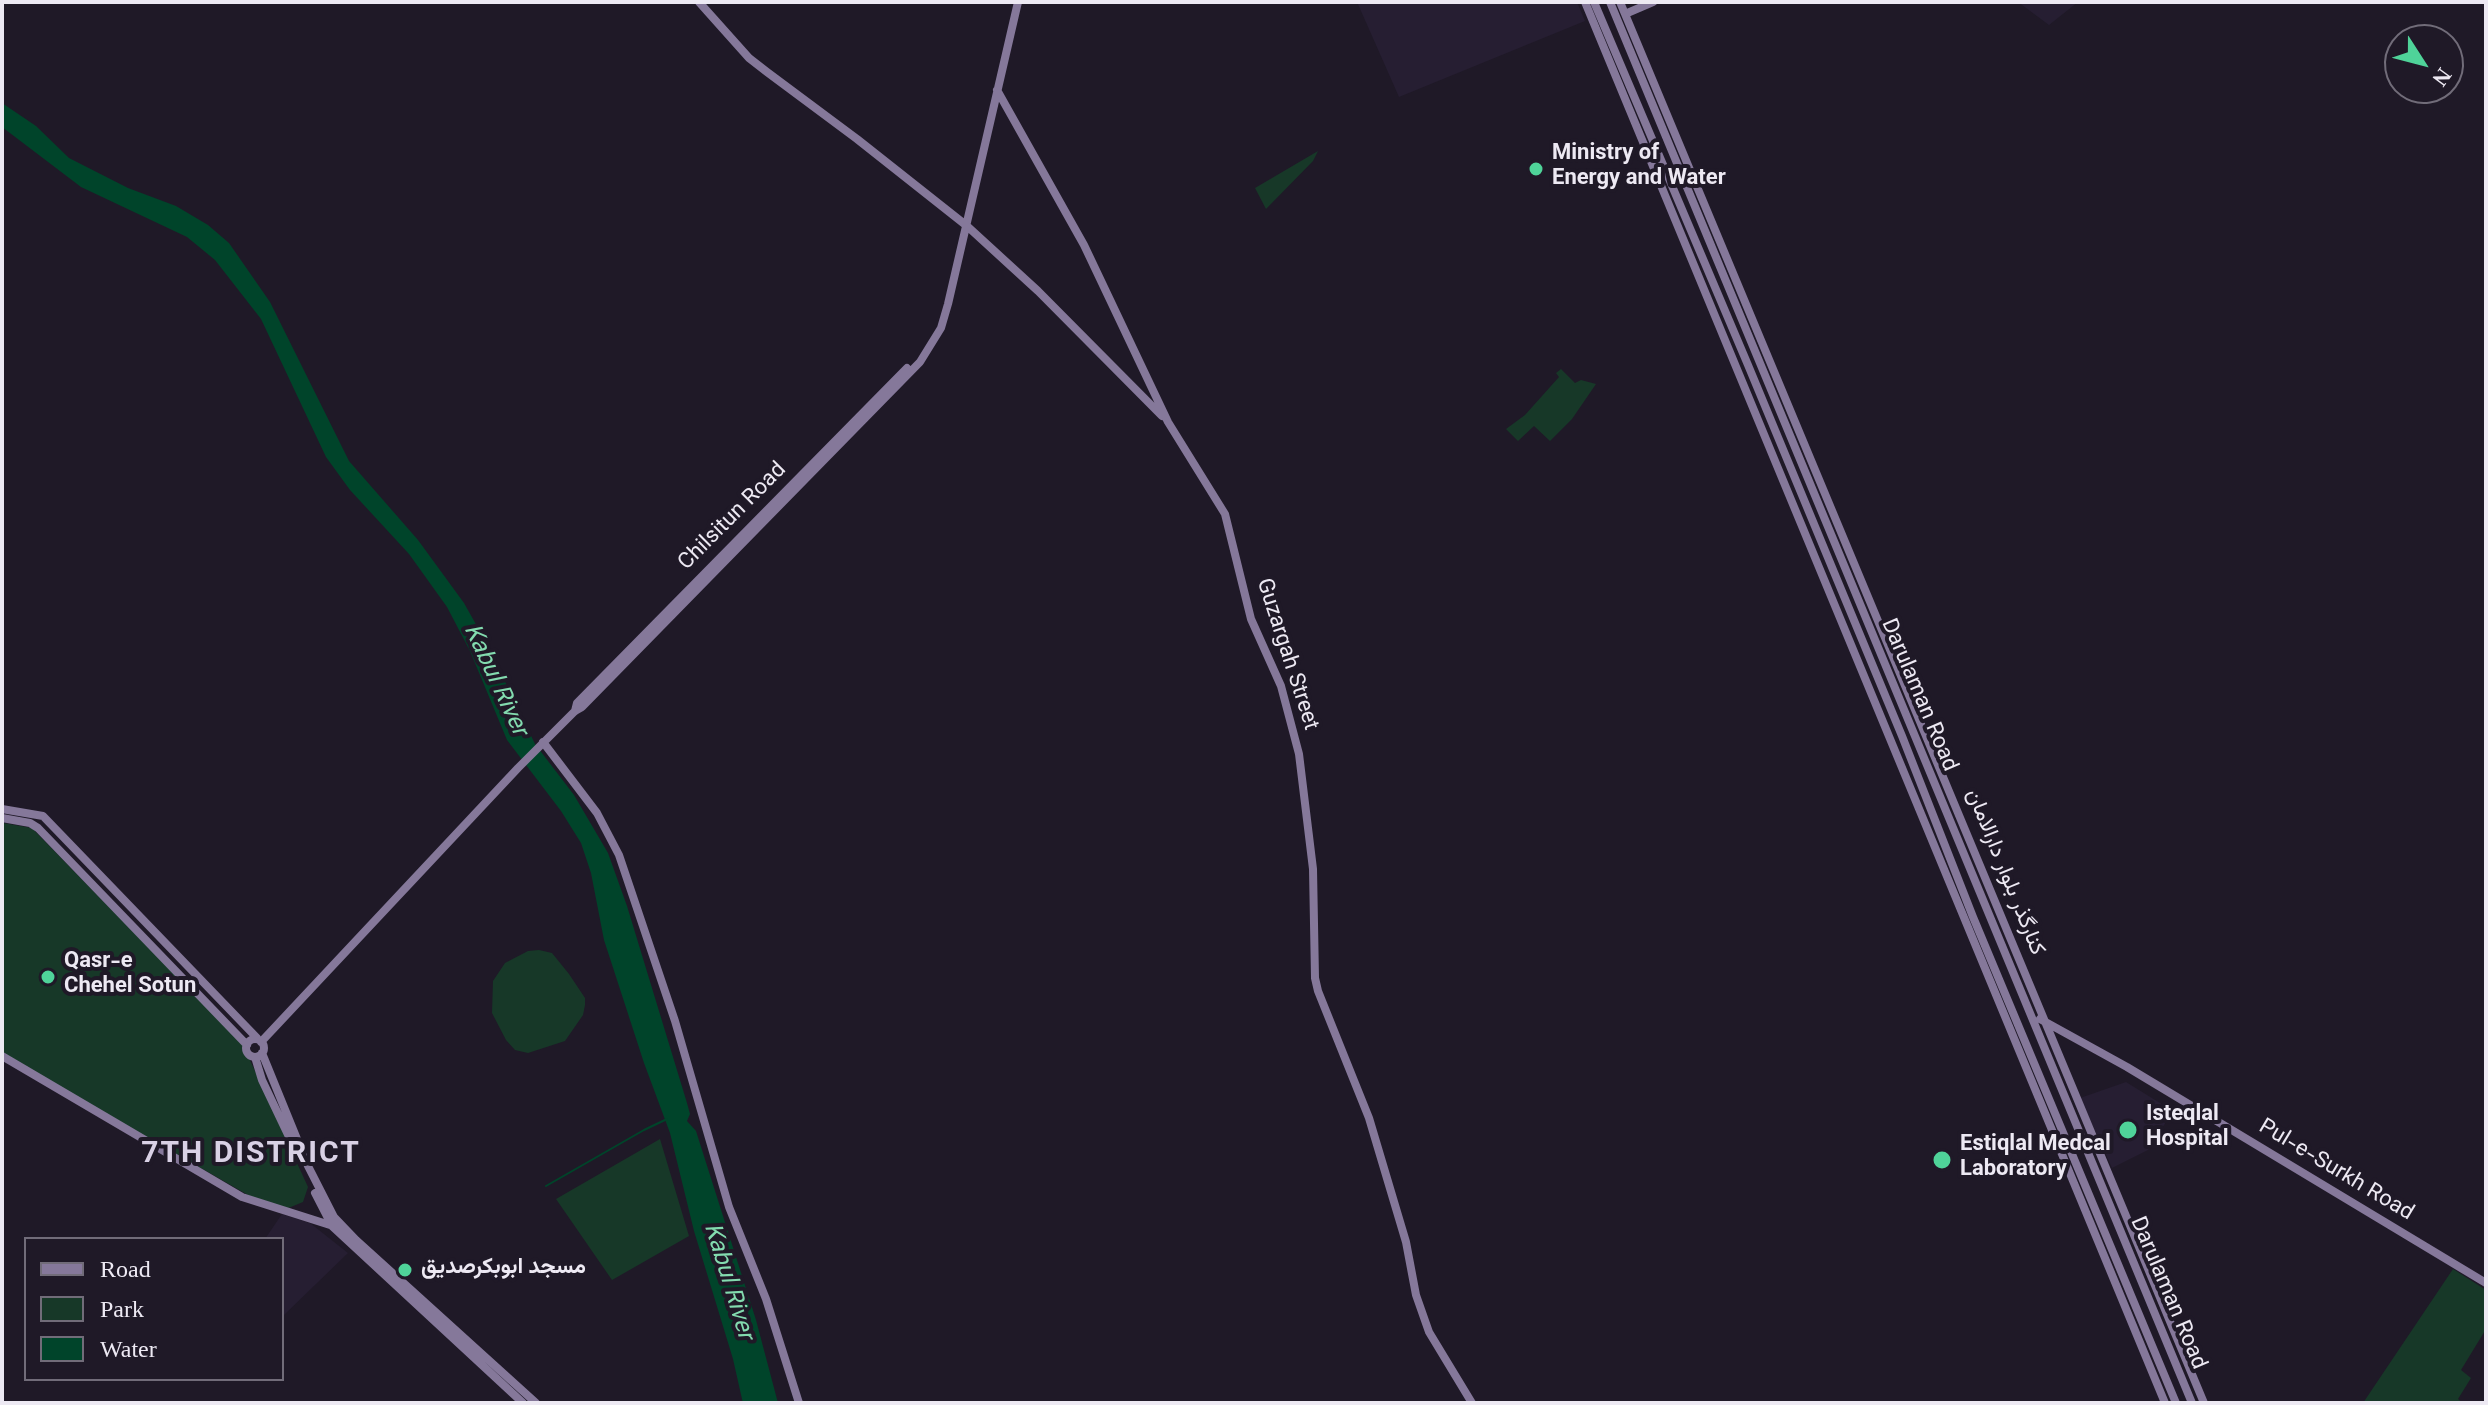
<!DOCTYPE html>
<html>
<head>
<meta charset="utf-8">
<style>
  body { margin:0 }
  #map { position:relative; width:2488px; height:1405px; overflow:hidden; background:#1f1927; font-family:Georgia,serif }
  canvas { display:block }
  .frame { position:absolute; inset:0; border:4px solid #ede9f3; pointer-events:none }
  .legend { position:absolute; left:24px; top:1237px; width:260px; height:144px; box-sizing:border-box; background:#1f1927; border:2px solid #716c79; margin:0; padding:10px 14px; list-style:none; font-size:24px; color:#ede9f3 }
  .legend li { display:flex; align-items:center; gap:16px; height:40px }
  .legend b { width:40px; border:2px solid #716c79 }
  .north { position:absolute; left:2384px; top:24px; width:80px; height:80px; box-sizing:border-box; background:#1f1927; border:2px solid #716c79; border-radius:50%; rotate:126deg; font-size:22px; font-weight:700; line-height:32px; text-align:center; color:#ede9f3 }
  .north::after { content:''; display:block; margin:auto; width:28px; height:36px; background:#4fd399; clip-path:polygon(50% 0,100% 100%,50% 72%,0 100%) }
</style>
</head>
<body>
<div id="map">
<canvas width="2488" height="1405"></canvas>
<div class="frame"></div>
<ul class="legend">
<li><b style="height:10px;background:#85789a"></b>Road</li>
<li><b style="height:22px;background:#173828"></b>Park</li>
<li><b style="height:22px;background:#00442a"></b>Water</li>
</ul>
<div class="north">N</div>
</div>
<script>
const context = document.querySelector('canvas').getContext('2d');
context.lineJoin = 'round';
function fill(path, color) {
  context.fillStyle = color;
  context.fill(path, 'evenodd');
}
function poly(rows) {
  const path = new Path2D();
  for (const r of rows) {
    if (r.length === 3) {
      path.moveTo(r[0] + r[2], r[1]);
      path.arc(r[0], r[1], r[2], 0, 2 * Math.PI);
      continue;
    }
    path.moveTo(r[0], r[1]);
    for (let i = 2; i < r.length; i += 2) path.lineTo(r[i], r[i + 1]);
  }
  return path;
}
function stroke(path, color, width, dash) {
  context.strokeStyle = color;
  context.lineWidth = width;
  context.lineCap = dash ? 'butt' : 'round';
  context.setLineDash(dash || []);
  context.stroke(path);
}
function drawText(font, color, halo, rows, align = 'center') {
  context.font = font + ' Georgia,Vazirmatn,serif';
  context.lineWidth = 8;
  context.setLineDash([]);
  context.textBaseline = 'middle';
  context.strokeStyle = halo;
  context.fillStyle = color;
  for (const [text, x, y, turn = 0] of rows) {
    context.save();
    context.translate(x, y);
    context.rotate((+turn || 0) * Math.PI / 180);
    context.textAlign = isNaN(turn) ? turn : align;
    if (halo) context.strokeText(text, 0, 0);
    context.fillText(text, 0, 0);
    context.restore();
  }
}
fill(poly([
  [1357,2,1577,2,1585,21,1399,97],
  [2018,2,2078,2,2049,25],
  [2126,1082,2173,1111,2148,1150,2112,1168,2080,1098],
  [282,1214,310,1223,348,1253,284,1315,282,1239,265,1239]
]), '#261e32');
fill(poly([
  [1318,151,1313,161,1266,209,1255,188],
  [1561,369,1575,383,1581,380,1596,384,1572,419,1550,441,1534,426,1518,441,1506,429,1525,415,1559,377,1556,373],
  [3,823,32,828,243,1045,308,1187,303,1202,286,1209,255,1199,2,1054],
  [539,950,552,953,569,974,585,998,585,1005,583,1015,565,1041,528,1053,515,1050,506,1040,492,1013,493,981,505,963,528,951],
  [660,1139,689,1236,612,1280,556,1199],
  [2453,1269,2486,1290,2486,1329,2461,1370,2471,1378,2458,1399,2463,1403,2363,1403]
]), '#173828');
fill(poly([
  [2,103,36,126,69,158,128,188,176,206,208,225,229,243,270,302,349,461,418,540,464,603,487,644,535,744,574,795,608,853,627,906,687,1103,690,1114,687,1121,696,1131,756,1320,778,1403,743,1403,742,1399,733,1359,694,1231,670,1133,644,1063,604,940,591,873,581,843,561,811,507,740,470,651,447,607,409,554,350,490,326,457,261,319,215,260,187,237,81,187,2,127]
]), '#00442a');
stroke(poly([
  [546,1186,644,1130,667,1119]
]), '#00442a', 2);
stroke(poly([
  [699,2,749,58,767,72,857,139,967,226,1038,291,1162,416],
  [1585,2,2165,1403],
  [1594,2,1748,365,1902,736,1973,917,2176,1403],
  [1610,2,2192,1403],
  [1620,2,2204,1403],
  [1625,14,1653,2],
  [997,90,1084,245,1168,422,1225,514,1251,619,1281,686,1299,754,1313,869,1315,978,1318,991,1369,1118,1406,1242,1416,1295,1429,1332,1472,1403],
  [575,711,577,703,907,368],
  [543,742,597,813,619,855,675,1021,729,1207,766,1299,799,1403],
  [2,809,43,816,257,1038],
  [2,818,30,823,38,828,247,1045],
  [2040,1019,2127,1067,2486,1283],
  [255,1048,9],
  [261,1042,518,768,575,711,582,707,920,362,941,328,948,304,1018,2],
  [262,1053,308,1166,334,1217,356,1240,536,1403],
  [2,1056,242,1197,330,1225],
  [255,1057,262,1080,291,1141],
  [315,1193,332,1226,523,1403]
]), '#85789a', 8);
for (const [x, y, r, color] of [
  [1536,169,8,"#4fd399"],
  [48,977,8,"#4fd399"],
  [2128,1130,10,"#4fd399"],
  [1942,1160,10,"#4fd399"],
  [405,1270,8,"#4fd399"]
]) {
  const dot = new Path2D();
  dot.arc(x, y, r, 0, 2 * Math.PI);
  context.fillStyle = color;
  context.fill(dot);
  stroke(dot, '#1f1927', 3);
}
drawText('bold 22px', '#ede9f3', '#1f1927', [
  ["Ministry of",1552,156],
  ["Energy and Water",1552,181],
  ["Qasr-e",64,964],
  ["Chehel Sotun",64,989],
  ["Isteqlal",2146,1117],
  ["Hospital",2146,1142],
  ["Estiqlal Medcal",1960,1147],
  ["Laboratory",1960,1172],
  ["مسجد ابوبکرصدیق",421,1270]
], 'left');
drawText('22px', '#ede9f3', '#1f1927', [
  ["Chilsitun Road",734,518,-45],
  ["Guzargah Street",1285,655,72],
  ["Darulaman Road",1917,696,67],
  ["کنارگذر بلوار دارالامان",2003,873,68],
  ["Pul-e-Surkh Road",2335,1172,31],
  ["Darulaman Road",2166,1294,67]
]);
drawText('italic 24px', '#83dbaf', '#1f1927', [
  ["Kabul River",493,681,65],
  ["Kabul River",726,1282,73]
]);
context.letterSpacing = '2px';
drawText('bold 30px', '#d9d1e5', '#1f1927', [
  ["7TH DISTRICT",251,1157]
]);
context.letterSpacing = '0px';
</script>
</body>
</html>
